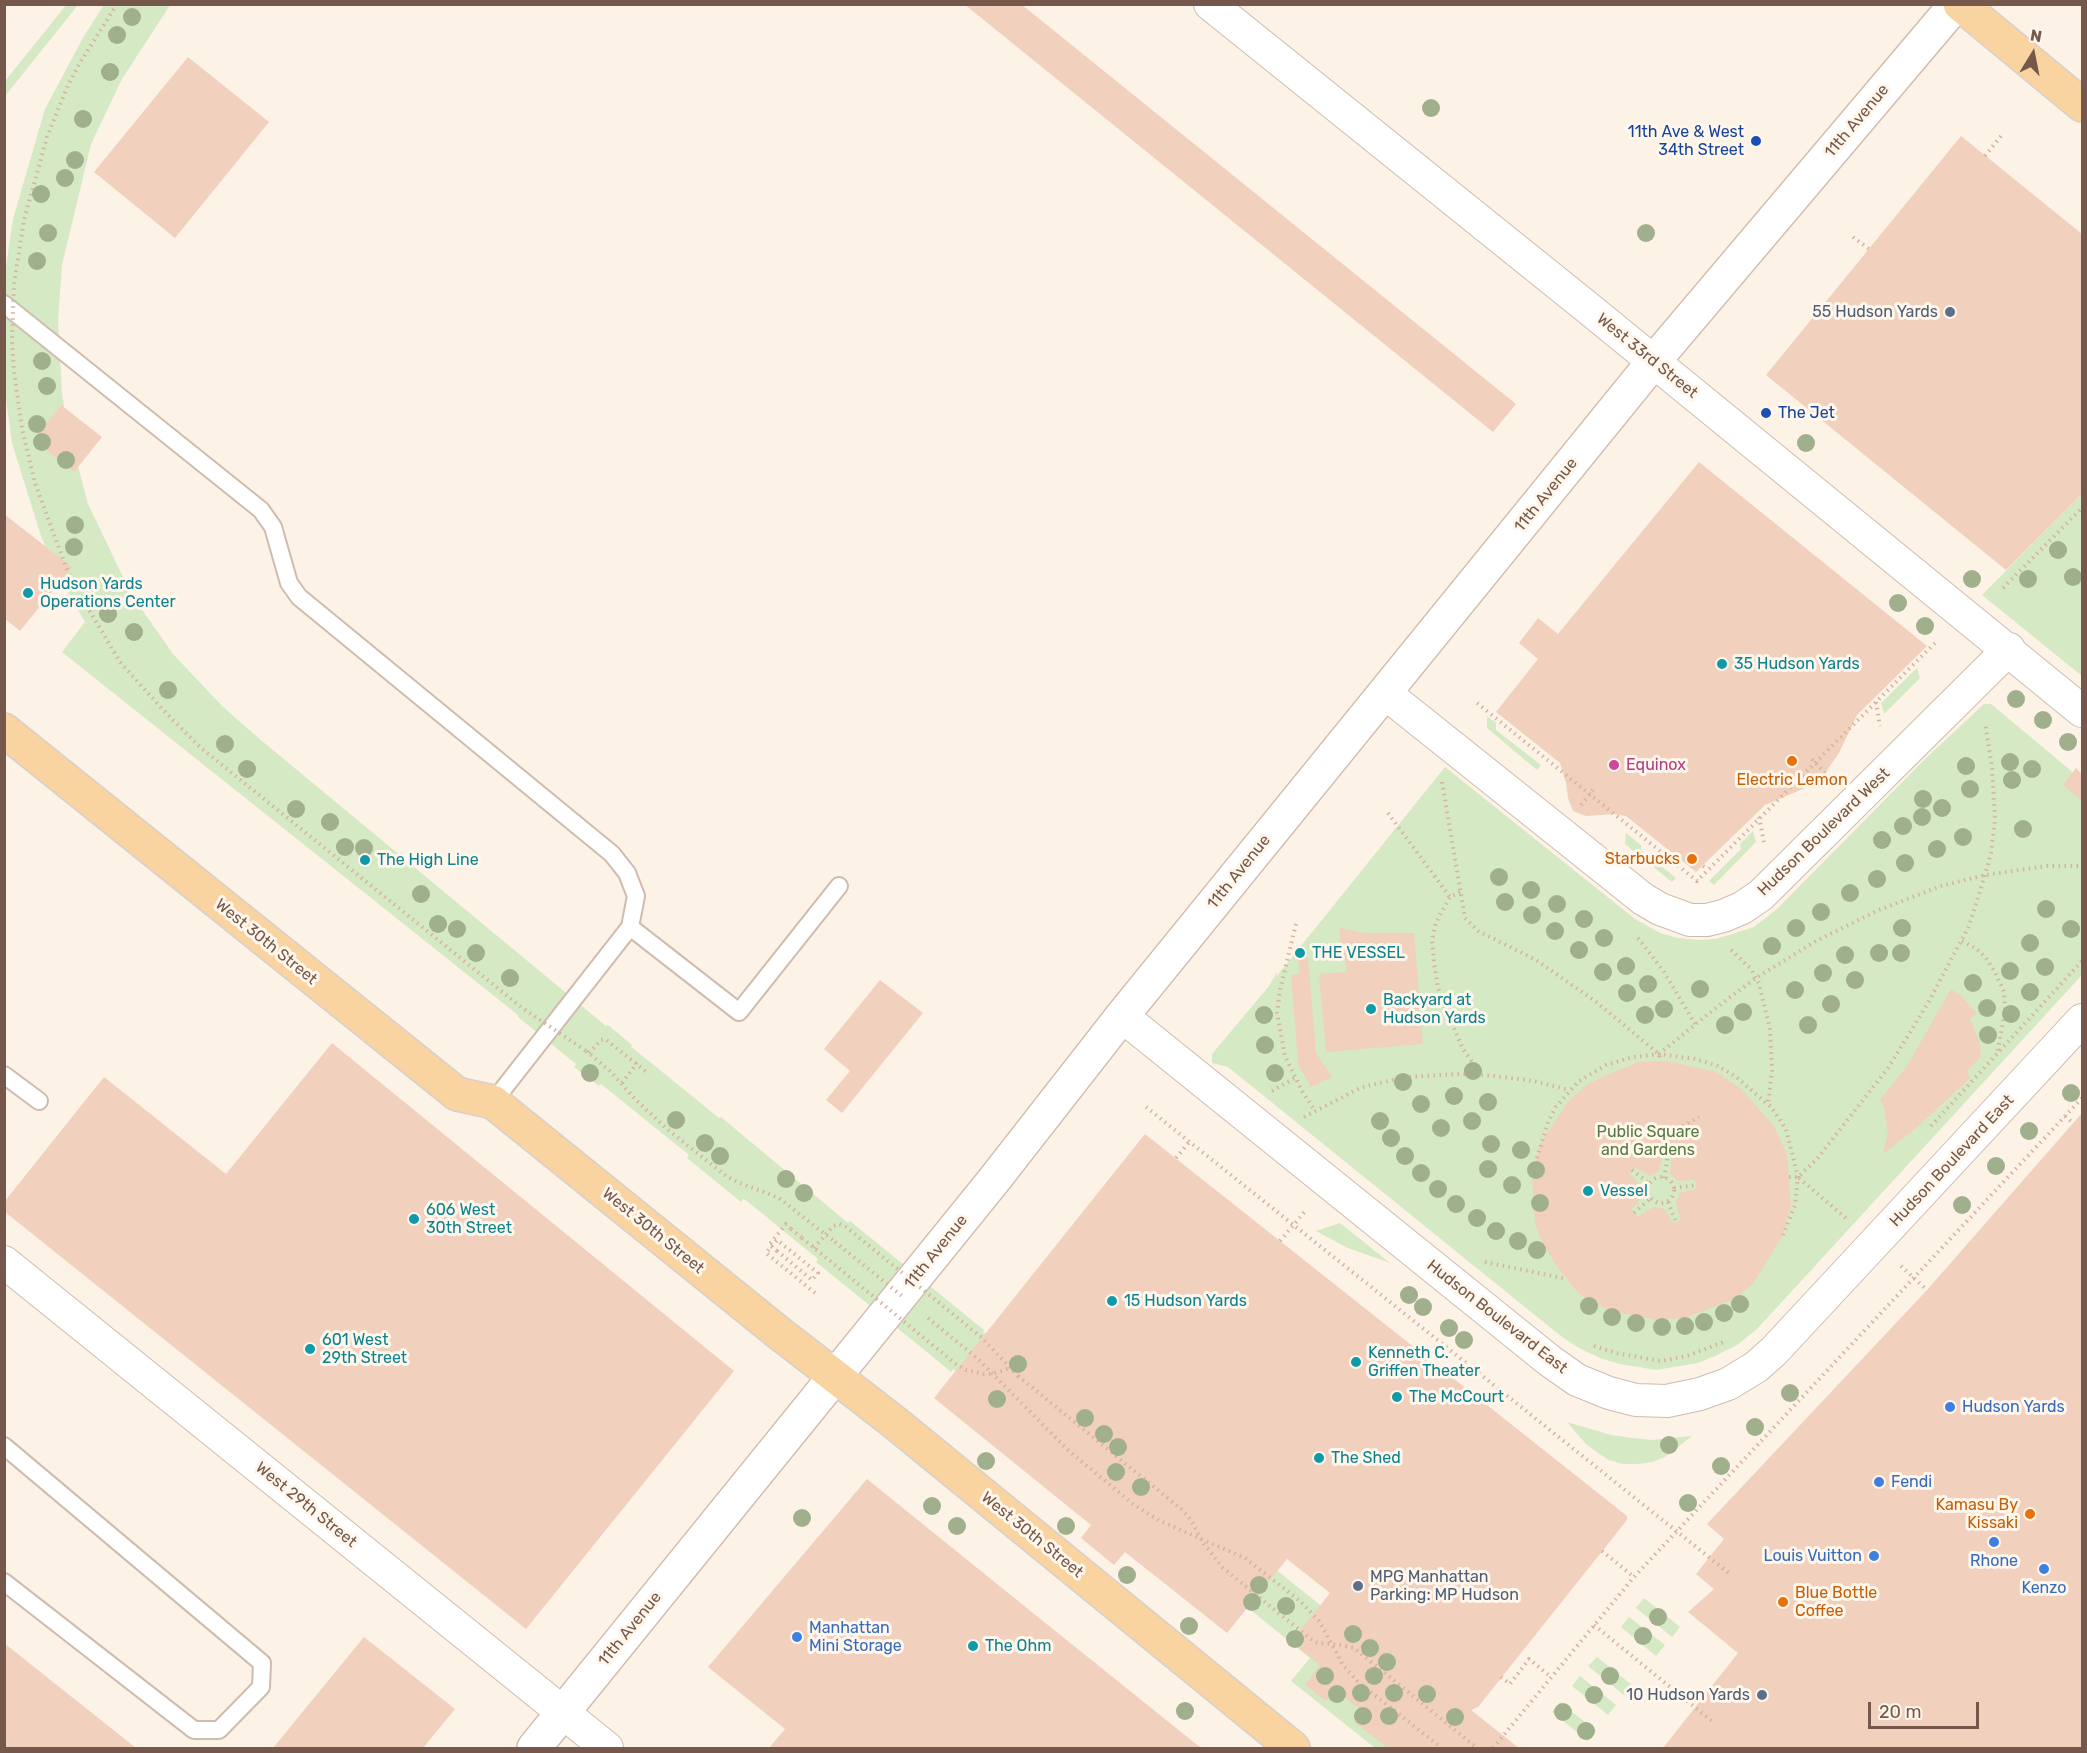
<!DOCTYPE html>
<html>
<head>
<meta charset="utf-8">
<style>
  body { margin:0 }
  #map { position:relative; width:2087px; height:1753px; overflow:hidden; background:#fcf2e6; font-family:Rubik,sans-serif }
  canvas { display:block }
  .frame { position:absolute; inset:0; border:6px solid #75584b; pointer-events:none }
  .north { position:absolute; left:2003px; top:24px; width:60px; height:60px; -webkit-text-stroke:4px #fff6ec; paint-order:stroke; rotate:10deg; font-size:16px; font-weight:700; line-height:24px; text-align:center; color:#75584b }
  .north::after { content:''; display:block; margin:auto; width:21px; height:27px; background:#75584b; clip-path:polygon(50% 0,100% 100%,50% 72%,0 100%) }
  .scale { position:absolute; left:1868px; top:1702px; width:111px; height:27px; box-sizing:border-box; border:3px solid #75584b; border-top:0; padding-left:8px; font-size:18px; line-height:21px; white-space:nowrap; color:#75584b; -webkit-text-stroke:4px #fff6ec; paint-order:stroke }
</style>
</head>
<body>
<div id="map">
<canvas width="2087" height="1753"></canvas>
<div class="frame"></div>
<div class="north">N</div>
<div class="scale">20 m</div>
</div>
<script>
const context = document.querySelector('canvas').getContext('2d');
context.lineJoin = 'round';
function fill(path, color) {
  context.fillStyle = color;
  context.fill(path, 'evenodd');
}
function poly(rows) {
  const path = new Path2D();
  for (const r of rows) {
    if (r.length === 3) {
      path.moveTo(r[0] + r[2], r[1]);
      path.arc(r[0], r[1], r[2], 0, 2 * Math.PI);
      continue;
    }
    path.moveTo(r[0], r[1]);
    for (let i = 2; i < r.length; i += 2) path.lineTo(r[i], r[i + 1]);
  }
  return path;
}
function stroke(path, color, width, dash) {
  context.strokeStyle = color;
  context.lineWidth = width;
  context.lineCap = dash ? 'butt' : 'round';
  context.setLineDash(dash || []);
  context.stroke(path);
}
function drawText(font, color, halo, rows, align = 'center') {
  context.font = font + ' Rubik,sans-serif';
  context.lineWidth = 6;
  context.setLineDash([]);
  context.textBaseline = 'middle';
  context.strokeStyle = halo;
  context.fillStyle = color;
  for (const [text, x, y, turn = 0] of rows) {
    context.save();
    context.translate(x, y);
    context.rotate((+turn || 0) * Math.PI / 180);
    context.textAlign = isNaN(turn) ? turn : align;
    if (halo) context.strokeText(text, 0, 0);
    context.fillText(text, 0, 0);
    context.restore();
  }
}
fill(poly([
  [67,4,78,5,5,96,5,81],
  [104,5,170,5,122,79,91,144,62,265,58,321,62,394,67,425,88,504,131,594,173,654,223,707,262,741,606,1026,608,1025,632,1045,631,1047,655,1066,719,1118,721,1117,848,1223,850,1221,984,1330,983,1332,986,1334,1295,1585,1339,1620,1341,1619,1502,1748,1375,1748,1291,1681,1310,1658,953,1369,951,1372,922,1348,816,1262,818,1259,747,1201,743,1199,741,1202,687,1158,689,1155,601,1084,599,1086,574,1067,576,1064,518,1017,518,1015,62,652,85,622,56,571,41,536,12,443,4,385,4,280,13,219,45,109,84,36],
  [2082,494,2082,676,1982,595],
  [1917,668,1920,678,1884,714,1881,703],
  [1984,704,1991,704,2082,780,2082,975,1757,1329,1737,1345,1717,1355,1698,1363,1656,1370,1620,1364,1600,1358,1579,1348,1562,1337,1228,1067,1212,1063,1212,1054,1269,986,1277,972,1276,977,1445,767,1635,919,1660,933,1678,938,1699,940,1716,939,1754,927,1777,909,1925,759],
  [1487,716,1496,723,1496,730,1541,765,1537,770,1487,728],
  [1753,831,1756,842,1714,885,1709,881,1741,849,1740,844],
  [1626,833,1641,845,1641,850,1676,878,1672,882,1625,844],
  [1340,1223,1390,1263,1348,1248,1316,1231],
  [1567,1422,1611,1435,1633,1438,1652,1440,1692,1436,1665,1457,1652,1462,1638,1464,1623,1464,1609,1460,1598,1453,1586,1444],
  [1644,1598,1680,1627,1672,1637,1636,1608],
  [1629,1617,1665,1645,1656,1656,1621,1627],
  [1597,1657,1632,1685,1624,1695,1588,1666],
  [1580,1676,1616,1705,1608,1715,1572,1686],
  [1560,1702,1596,1731,1588,1741,1552,1712]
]), '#d5e9c4');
fill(poly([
  [964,4,1021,4,1516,404,1493,432],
  [188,57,269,122,175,238,94,172],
  [1961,136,2082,234,2082,494,2006,570,1766,375],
  [61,405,102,437,74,472,33,440],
  [1699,462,1927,646,1857,715,1839,753,1825,773,1805,788,1765,805,1696,872,1626,816,1614,814,1586,816,1573,811,1568,798,1566,783,1560,763,1496,712,1538,659,1519,643,1538,618,1558,634],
  [4,514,72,567,20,631,4,618],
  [2076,768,2082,774,2082,801,2063,785],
  [1339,928,1365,933,1414,933,1423,1044,1326,1052,1319,974,1347,972,1345,957,1341,957],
  [1308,958,1316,1053,1332,1077,1311,1087,1298,1064,1291,975,1300,974,1298,959],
  [880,980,923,1013,842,1113,826,1100,850,1071,824,1049],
  [1951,989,1961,996,1977,1014,1970,1019,1980,1043,1981,1056,1967,1071,1970,1078,1914,1130,1883,1154,1888,1133,1884,1108,1880,1100,1907,1066],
  [332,1043,734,1371,526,1629,5,1212,5,1201,104,1077,226,1174],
  [1667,1061,1716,1072,1740,1088,1774,1126,1787,1154,1791,1205,1783,1235,1753,1284,1734,1299,1685,1318,1656,1320,1607,1310,1579,1294,1558,1268,1542,1242,1535,1224,1532,1176,1540,1144,1567,1103,1589,1083,1638,1062],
  [1663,1155,1672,1156,1670,1173,1678,1181,1695,1180,1696,1185,1696,1189,1680,1193,1676,1202,1680,1220,1673,1223,1664,1209,1653,1207,1637,1217,1631,1210,1643,1196,1642,1186,1629,1174,1634,1167,1650,1176,1659,1171],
  [2082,1113,2082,1748,1663,1748,1738,1653,1688,1612,1714,1589,1696,1574,1724,1539,1707,1524,1927,1290],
  [1145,1134,1627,1516,1627,1520,1478,1707,1471,1710,1519,1748,1388,1748,1353,1721,1362,1711,1336,1690,1326,1701,1305,1685,1320,1665,1291,1642,1330,1593,1287,1559,1227,1633,1125,1552,1114,1565,1081,1538,1091,1525,934,1398],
  [867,1479,1028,1609,1201,1748,769,1748,785,1729,708,1667],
  [364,1637,455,1709,423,1748,273,1748],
  [4,1643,136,1748,4,1748]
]), '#f1d0be');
const service = poly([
  [4,304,261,510,273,527,289,583,299,597,612,854,627,873,636,896,630,927,493,1102],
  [630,927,739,1012,839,886],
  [4,1075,39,1101],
  [4,1446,262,1663,261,1687,219,1730,194,1730,4,1582]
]);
const minor = poly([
  [1210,4,1588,308,2082,711],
  [1385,693,1643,899,1660,909,1690,920,1707,920,1723,916,1742,908,1761,895,2009,649],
  [1122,1016,1550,1361,1577,1380,1609,1393,1636,1400,1667,1401,1700,1394,1728,1384,1756,1367,1774,1351,2082,1020],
  [4,1262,607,1748]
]);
const secondary = poly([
  [534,1748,994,1180,1122,1016,1654,361,1956,4]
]);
const primary = poly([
  [1960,4,2082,105],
  [4,730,457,1094,493,1102,779,1333,894,1422,1293,1748]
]);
stroke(service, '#cfbcaf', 20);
stroke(minor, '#cfbcaf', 34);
stroke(secondary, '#d2bbad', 36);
stroke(primary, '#d8d0cd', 36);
stroke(poly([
  [1985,156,2001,136],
  [1853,237,1869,249],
  [2003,588,2082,508],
  [1876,702,1880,726],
  [1477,703,1697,881,1935,643],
  [1812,759,1829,777],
  [1442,782,1465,918,1478,931,1536,960,1595,1001,1659,1054,1660,1061],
  [1581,805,1593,790],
  [1388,813,1450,897],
  [1759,817,1764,842],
  [1703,866,1707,869],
  [1460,892,1450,897,1436,922,1432,941,1434,963,1438,988,1448,1014,1463,1049,1481,1074],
  [1296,924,1280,990,1277,1013,1285,1056,1302,1091,1315,1111],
  [1638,938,1664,972,1695,1024],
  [1962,941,1977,949,1986,958,1995,972,2004,992,2005,1011,1997,1054],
  [1731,950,1751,969,1759,984,1770,1029,1772,1071,1768,1104],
  [586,1051,609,1070,636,1100,667,1129,726,1176,740,1183,779,1198,835,1242],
  [589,1053,601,1040,605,1039,649,1074],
  [1659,1054,1717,1007,1756,978,1816,941,1879,910,1941,886,1985,875,2047,866,2082,866],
  [622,1083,637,1063],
  [1272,1091,1295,1078],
  [1146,1107,1730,1574],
  [2065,1116,2073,1123],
  [1304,1117,1360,1088,1404,1077,1461,1074,1494,1076,1534,1081,1569,1090],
  [1931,1126,2082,961],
  [1672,1132,1699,1117],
  [1176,1158,1190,1141],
  [1537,1158,1548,1122,1556,1107,1579,1081,1606,1065,1633,1057,1659,1054,1695,1059,1716,1065,1735,1076,1771,1107,1786,1129,1798,1177,1795,1205,1783,1235],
  [1632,1170,1650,1184],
  [1789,1177,1798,1177,1817,1159,1888,1068,1928,1003,1969,926,1985,875,1991,853,1995,819,1992,767,1985,723],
  [1661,1190,13],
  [1664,1178,1668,1155],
  [1799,1178,1848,1220],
  [1674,1188,1696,1185],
  [1668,1202,1676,1222],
  [1634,1213,1651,1198],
  [791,1229,802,1238],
  [1280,1241,1307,1209],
  [777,1251,812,1280,818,1273,777,1240,766,1253,815,1293],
  [1485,1262,1567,1279],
  [1901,1266,1927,1290],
  [928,1318,977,1358,1069,1451,1133,1504,1160,1521,1245,1558,1300,1601,1319,1621,1343,1665,1358,1682,1442,1748],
  [1594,1346,1616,1353,1661,1361,1687,1356,1726,1341],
  [1018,1376,1181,1509,1191,1520,1204,1544,1223,1568,1312,1640,1318,1643,1342,1645,1354,1648,1477,1748],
  [1602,1551,1634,1577],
  [1594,1625,1713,1722],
  [1501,1677,1510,1684,1529,1659,1551,1677],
  [1493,1748,1634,1577,2082,1098]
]), '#d6b3a1', 4, [1.5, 4.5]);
stroke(service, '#fff', 16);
stroke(minor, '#fff', 32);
stroke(secondary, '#fff', 33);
stroke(primary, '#f9d3a0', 33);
stroke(poly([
  [117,4,81,61,68,85,47,137,24,220,14,284,12,340,14,371,22,429,35,483,66,567,79,593,120,662,164,711,201,748,521,1007,586,1051],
  [802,1238,957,1365,966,1370,984,1374,993,1374,1010,1368],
  [835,1242,902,1296],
  [814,1248,833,1226,839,1224,846,1227,981,1337,1018,1376],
  [777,1251,769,1245,786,1224,791,1229]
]), '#d6b3a1', 4, [1.5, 4.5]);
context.fillStyle = '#a1b08c';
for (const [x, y] of [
  [132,17],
  [117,35],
  [110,72],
  [1431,108],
  [83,119],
  [75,160],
  [65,178],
  [41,194],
  [48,233],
  [1646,233],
  [37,261],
  [42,361],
  [47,386],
  [37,424],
  [42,442],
  [1806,443],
  [66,460],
  [75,525],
  [74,547],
  [2058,550],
  [2073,577],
  [1972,579],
  [2028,579],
  [1898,603],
  [108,614],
  [1925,626],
  [134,632],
  [168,690],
  [2016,699],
  [2043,720],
  [2068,742],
  [225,744],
  [2010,762],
  [1966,766],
  [247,769],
  [2032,769],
  [2012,780],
  [1970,789],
  [1923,799],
  [1942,808],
  [296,809],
  [1922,817],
  [330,822],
  [1903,826],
  [2023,829],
  [1963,837],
  [1882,840],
  [345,847],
  [364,848],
  [1937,849],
  [1905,863],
  [1499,877],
  [1877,879],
  [1531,890],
  [1850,893],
  [421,894],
  [1505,902],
  [1557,904],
  [2046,909],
  [1821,912],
  [1532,915],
  [1584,919],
  [438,924],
  [1796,928],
  [1902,928],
  [457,929],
  [2071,929],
  [1555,931],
  [1604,938],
  [2030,943],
  [1772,946],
  [1579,950],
  [476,953],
  [1879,953],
  [1901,953],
  [1845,955],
  [1626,966],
  [2045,967],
  [2010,971],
  [1603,972],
  [1823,973],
  [510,978],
  [1855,980],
  [1973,983],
  [1648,984],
  [1700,989],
  [1795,990],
  [2030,992],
  [1627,993],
  [1831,1004],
  [1987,1008],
  [1664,1009],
  [1743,1012],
  [2011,1014],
  [1264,1015],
  [1645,1015],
  [1725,1025],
  [1808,1025],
  [1988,1035],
  [1265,1045],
  [1473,1071],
  [590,1073],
  [1275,1073],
  [1403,1082],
  [2071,1093],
  [1454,1096],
  [1488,1102],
  [1421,1104],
  [676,1120],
  [1380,1121],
  [1472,1121],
  [1441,1128],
  [2029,1131],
  [1391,1138],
  [705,1143],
  [1491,1144],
  [1521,1150],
  [720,1156],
  [1405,1156],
  [1996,1166],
  [1488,1169],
  [1536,1170],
  [1421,1173],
  [786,1179],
  [1512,1185],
  [1438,1189],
  [804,1193],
  [1540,1203],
  [1456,1204],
  [1962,1205],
  [1477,1218],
  [1496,1231],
  [1518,1241],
  [1537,1250],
  [1409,1295],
  [1740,1304],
  [1589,1306],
  [1423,1307],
  [1724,1313],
  [1612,1317],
  [1704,1322],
  [1636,1323],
  [1685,1326],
  [1662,1327],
  [1449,1328],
  [1464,1340],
  [1018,1364],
  [1790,1393],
  [997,1399],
  [1085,1418],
  [1755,1427],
  [1104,1434],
  [1669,1445],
  [1118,1447],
  [986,1461],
  [1721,1466],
  [1116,1472],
  [1141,1487],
  [1688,1503],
  [932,1506],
  [802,1518],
  [957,1526],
  [1066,1526],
  [1127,1575],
  [1259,1585],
  [1252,1602],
  [1286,1606],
  [1658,1617],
  [1189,1626],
  [1353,1634],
  [1643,1636],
  [1295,1639],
  [1370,1648],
  [1387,1662],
  [1325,1676],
  [1374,1676],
  [1610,1676],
  [1361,1693],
  [1394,1693],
  [1337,1694],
  [1427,1694],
  [1594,1695],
  [1185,1711],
  [1563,1712],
  [1363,1716],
  [1389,1716],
  [1455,1717],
  [1586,1731]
]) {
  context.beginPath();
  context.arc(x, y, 9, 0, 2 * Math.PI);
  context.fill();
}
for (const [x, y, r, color] of [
  [1756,141,6,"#1a4fb4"],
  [1950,312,6,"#5c6f8a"],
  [1766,413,6,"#1a4fb4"],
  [28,593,6,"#0f9aa8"],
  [1722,664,6,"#0f9aa8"],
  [1792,761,6,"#e8710a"],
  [1614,765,6,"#d1479c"],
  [1692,859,6,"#e8710a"],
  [365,860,6,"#0f9aa8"],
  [1300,953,6,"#0f9aa8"],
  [1371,1009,6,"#0f9aa8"],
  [1588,1191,6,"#0f9aa8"],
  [414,1219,6,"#0f9aa8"],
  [1112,1301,6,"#0f9aa8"],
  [310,1349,6,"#0f9aa8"],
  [1356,1362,6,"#0f9aa8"],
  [1397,1397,6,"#0f9aa8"],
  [1950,1407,6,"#3f7fe0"],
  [1319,1458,6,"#0f9aa8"],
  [1879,1482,6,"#3f7fe0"],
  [2030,1514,6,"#e8710a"],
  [1994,1542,6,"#3f7fe0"],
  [1874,1556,6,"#3f7fe0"],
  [2044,1569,6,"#3f7fe0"],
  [1358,1586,6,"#5c6f8a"],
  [1783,1602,6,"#e8710a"],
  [797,1637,6,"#3f7fe0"],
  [973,1646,6,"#0f9aa8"],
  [1762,1695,6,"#5c6f8a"]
]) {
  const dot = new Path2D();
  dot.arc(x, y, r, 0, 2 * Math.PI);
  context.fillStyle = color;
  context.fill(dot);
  stroke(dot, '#fff6ec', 2);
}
drawText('16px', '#75584b', '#fff6ec', [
  ["11th Avenue",1857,121,-50],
  ["West 33rd Street",1647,356,39],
  ["11th Avenue",1546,495,-51],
  ["Hudson Boulevard West",1824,832,-44],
  ["11th Avenue",1239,872,-51],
  ["West 30th Street",266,942,39],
  ["Hudson Boulevard East",1952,1161,-47],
  ["West 30th Street",653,1231,39],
  ["11th Avenue",936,1252,-51],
  ["Hudson Boulevard East",1497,1317,38],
  ["West 29th Street",306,1505,39],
  ["West 30th Street",1032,1535,39],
  ["11th Avenue",630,1629,-51]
]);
drawText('16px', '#164399', '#fff6ec', [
  ["11th Ave & West",1744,132],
  ["34th Street",1744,150],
  ["The Jet",1778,413,"left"]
], 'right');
drawText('16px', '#4e5e75', '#fff6ec', [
  ["55 Hudson Yards",1938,312],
  ["MPG Manhattan",1370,1577,"left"],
  ["Parking: MP Hudson",1370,1595,"left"],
  ["10 Hudson Yards",1750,1695]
], 'right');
drawText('16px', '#0d838f', '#fff6ec', [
  ["Hudson Yards",40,584],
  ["Operations Center",40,602],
  ["35 Hudson Yards",1734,664],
  ["The High Line",377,860],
  ["THE VESSEL",1312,953],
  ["Backyard at",1383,1000],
  ["Hudson Yards",1383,1018],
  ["Vessel",1600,1191],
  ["606 West",426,1210],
  ["30th Street",426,1228],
  ["15 Hudson Yards",1124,1301],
  ["601 West",322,1340],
  ["29th Street",322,1358],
  ["Kenneth C.",1368,1353],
  ["Griffen Theater",1368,1371],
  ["The McCourt",1409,1397],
  ["The Shed",1331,1458],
  ["The Ohm",985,1646]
], 'left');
drawText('16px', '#b23c85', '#fff6ec', [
  ["Equinox",1626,765]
], 'left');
drawText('16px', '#c56008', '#fff6ec', [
  ["Electric Lemon",1792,780,"center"],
  ["Starbucks",1680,859],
  ["Kamasu By",2018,1505],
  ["Kissaki",2018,1523],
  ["Blue Bottle",1795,1593,"left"],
  ["Coffee",1795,1611,"left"]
], 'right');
drawText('16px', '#567a43', '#fff6ec', [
  ["Public Square",1648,1132],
  ["and Gardens",1648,1150]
]);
drawText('16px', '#366cbe', '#fff6ec', [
  ["Hudson Yards",1962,1407],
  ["Fendi",1891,1482],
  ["Louis Vuitton",1862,1556,"right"],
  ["Rhone",1994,1561,"center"],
  ["Kenzo",2044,1588,"center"],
  ["Manhattan",809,1628],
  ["Mini Storage",809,1646]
], 'left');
</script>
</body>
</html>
